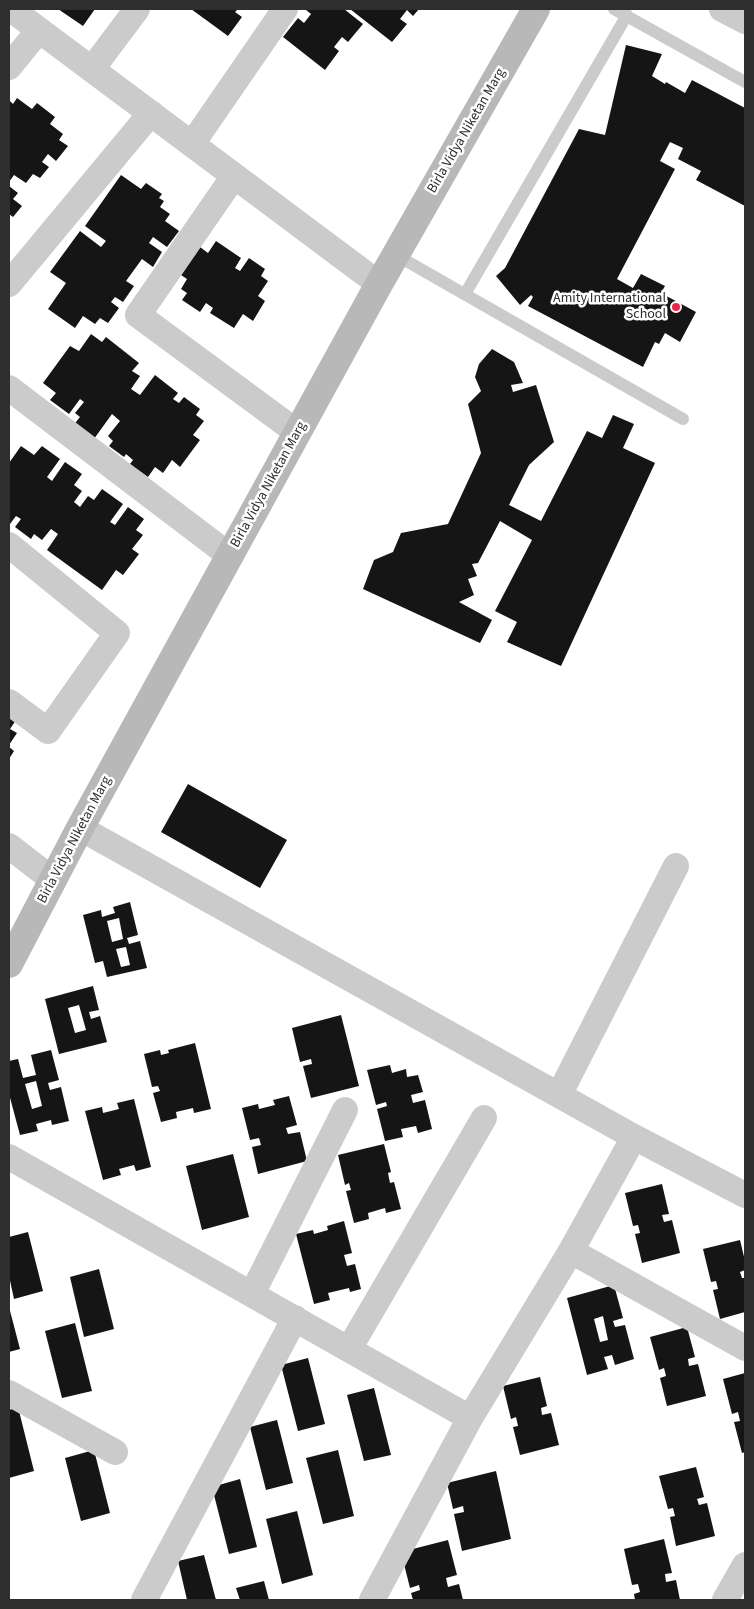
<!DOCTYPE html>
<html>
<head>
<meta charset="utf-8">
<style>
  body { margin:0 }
  #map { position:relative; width:754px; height:1609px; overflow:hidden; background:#fff; font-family:"Source Sans 3",sans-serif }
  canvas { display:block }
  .frame { position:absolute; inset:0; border:10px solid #2e2e2e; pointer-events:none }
</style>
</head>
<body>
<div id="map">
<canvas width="754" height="1609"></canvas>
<div class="frame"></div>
</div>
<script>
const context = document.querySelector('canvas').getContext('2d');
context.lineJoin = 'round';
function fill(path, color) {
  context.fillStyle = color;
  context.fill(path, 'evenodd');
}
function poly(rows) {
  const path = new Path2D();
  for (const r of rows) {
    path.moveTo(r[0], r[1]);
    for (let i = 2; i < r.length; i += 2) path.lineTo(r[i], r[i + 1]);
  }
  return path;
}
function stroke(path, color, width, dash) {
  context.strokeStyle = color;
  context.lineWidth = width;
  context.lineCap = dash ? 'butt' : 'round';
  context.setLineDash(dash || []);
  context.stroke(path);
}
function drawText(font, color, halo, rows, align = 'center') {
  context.font = font + ' "Source Sans 3",sans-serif';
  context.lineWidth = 5;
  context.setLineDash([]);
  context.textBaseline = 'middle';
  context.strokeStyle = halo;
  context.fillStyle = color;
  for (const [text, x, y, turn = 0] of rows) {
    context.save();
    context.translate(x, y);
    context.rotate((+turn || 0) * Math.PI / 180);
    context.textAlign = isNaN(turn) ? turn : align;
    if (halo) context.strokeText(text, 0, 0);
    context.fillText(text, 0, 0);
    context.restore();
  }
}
fill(poly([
  [58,9,95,9,83,26],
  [191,9,238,9,235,12,242,17,228,36],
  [307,9,344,9,363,24,348,42,342,37,334,47,339,51,325,70,283,37,298,18,304,23,311,14,306,10],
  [350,9,419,9,413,16,407,10,400,19,407,24,392,42],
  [626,45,662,54,652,76,665,84,666,82,685,93,692,80,745,108,745,206,696,180,701,171,678,159,683,148,670,142,660,161,675,169,617,279,633,288,641,274,665,286,661,293,696,312,680,342,665,333,659,344,655,342,643,367,528,306,533,297,531,295,520,305,496,276,505,268,579,129,605,135],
  [17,98,32,109,37,103,55,117,50,124,63,134,59,140,68,146,56,161,48,154,42,162,49,167,40,178,33,174,26,183,14,175,9,182,9,100,13,104],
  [121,175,141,189,146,183,162,194,159,198,164,201,160,207,170,214,165,221,179,231,167,247,153,237,149,243,162,252,153,267,142,259,126,281,134,286,123,302,115,297,111,302,119,308,108,323,100,318,95,324,83,316,75,328,48,309,66,283,50,272,80,231,101,247,106,241,85,226],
  [9,186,18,193,13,199,22,206,13,217,9,214],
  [216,241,241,258,235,268,240,271,249,258,265,269,261,276,268,281,258,296,265,301,253,321,243,314,234,328,210,313,213,308,206,303,200,312,182,300,187,293,181,289,187,279,181,275,200,247,208,253],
  [91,334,102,342,106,337,139,363,132,371,140,376,131,389,140,395,155,375,178,393,173,399,179,403,184,397,200,409,196,415,204,421,193,435,200,440,180,467,172,460,163,473,155,467,148,477,130,464,133,460,126,454,124,457,109,446,113,441,108,436,120,421,112,414,91,443,71,428,80,417,75,413,84,402,80,399,69,414,50,400,56,393,43,383,70,346,79,351],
  [492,349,514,362,523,383,511,385,513,392,536,385,554,442,529,465,509,505,541,521,587,431,602,438,613,415,634,424,623,448,655,463,561,666,507,642,517,622,495,611,532,540,500,521,478,563,472,564,477,576,468,579,474,595,459,602,492,620,480,643,363,589,374,560,393,552,401,533,448,524,481,453,468,404,481,391,475,377,479,364],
  [21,446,34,455,42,446,60,459,47,477,52,481,65,462,82,474,74,485,82,491,74,502,80,507,88,496,94,500,102,489,123,504,110,522,115,525,128,507,144,519,136,530,143,535,132,549,139,554,123,575,116,570,102,590,47,550,58,534,51,529,42,540,34,534,31,539,15,527,21,519,16,516,10,524,9,523,9,463],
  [9,715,16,720,10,729,17,733,9,745],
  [9,747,14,751,9,759],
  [188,784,287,840,260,888,161,832],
  [130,902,138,935,127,938,129,944,140,941,147,968,107,977,103,961,95,963,83,915,101,910,102,917,115,913,113,907],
  [119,918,123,939,112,942,107,921],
  [126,947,130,965,121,967,116,949],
  [93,986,99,1010,89,1012,91,1019,100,1016,107,1042,59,1054,45,999],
  [79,1005,86,1030,75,1033,68,1008],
  [341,1015,359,1086,311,1098,303,1066,312,1064,311,1059,300,1062,292,1028],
  [195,1043,211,1109,194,1113,193,1108,176,1112,177,1118,161,1122,153,1093,160,1091,158,1086,152,1087,144,1054,160,1050,161,1055,169,1053,168,1050],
  [51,1050,59,1080,48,1083,50,1090,61,1087,69,1121,52,1125,51,1120,36,1124,38,1131,20,1135,9,1094,9,1061,18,1059,23,1078,36,1075,31,1055],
  [36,1081,42,1106,32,1109,25,1084],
  [390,1065,392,1073,406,1069,407,1077,418,1075,423,1092,411,1095,413,1103,425,1100,432,1129,418,1133,416,1126,401,1129,403,1137,385,1141,377,1109,387,1106,386,1102,376,1105,367,1070],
  [289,1096,297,1125,286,1128,288,1134,300,1132,307,1161,258,1174,252,1147,261,1145,259,1138,250,1140,242,1108,258,1104,259,1109,275,1105,273,1100],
  [134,1099,151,1167,136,1171,134,1165,119,1169,121,1175,103,1180,85,1111,102,1107,103,1113,119,1109,117,1103],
  [384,1144,391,1172,388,1173,390,1183,394,1182,401,1209,386,1213,385,1208,368,1213,369,1219,354,1223,346,1191,351,1190,349,1183,345,1185,338,1155],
  [233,1154,249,1217,202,1230,186,1166],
  [662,1184,669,1214,662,1215,664,1222,672,1220,680,1253,642,1263,635,1234,640,1233,638,1225,633,1226,625,1193],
  [344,1221,352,1253,344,1255,347,1266,355,1264,361,1289,350,1292,349,1288,328,1293,330,1300,314,1304,296,1234,313,1230,314,1234,328,1230,327,1226],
  [28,1232,43,1291,14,1299,9,1276,9,1237],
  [740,1240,745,1261,745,1270,740,1272,742,1278,745,1278,745,1312,720,1319,713,1290,718,1289,716,1281,711,1282,703,1249],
  [99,1269,114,1329,84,1337,70,1277],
  [614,1285,623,1318,613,1321,615,1327,625,1325,634,1359,615,1365,612,1355,604,1357,608,1369,587,1375,567,1298],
  [603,1316,608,1340,600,1342,594,1319],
  [9,1307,20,1349,9,1352],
  [75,1323,92,1391,62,1398,45,1331],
  [687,1327,695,1357,688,1359,689,1366,698,1364,706,1396,667,1406,660,1378,666,1376,664,1368,659,1370,650,1337],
  [308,1358,325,1424,298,1431,281,1365],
  [745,1373,745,1452,742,1453,734,1422,740,1421,738,1412,732,1414,723,1379],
  [540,1377,547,1406,541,1408,542,1415,551,1413,559,1445,520,1455,513,1427,518,1426,516,1417,511,1419,503,1386],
  [374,1388,391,1455,364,1461,347,1395],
  [18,1407,34,1471,9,1478,9,1410],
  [277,1420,293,1483,266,1490,250,1427],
  [94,1450,110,1513,81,1521,65,1458],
  [338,1450,354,1516,323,1524,306,1458],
  [696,1467,704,1497,697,1499,699,1505,707,1503,715,1536,676,1546,670,1517,675,1516,673,1508,668,1509,659,1476],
  [496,1471,511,1539,462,1551,454,1514,464,1512,463,1506,453,1509,447,1483],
  [240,1479,257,1547,229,1554,212,1487],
  [297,1511,313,1575,282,1584,266,1519],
  [664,1539,672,1573,665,1574,666,1582,676,1580,680,1600,635,1600,634,1594,640,1592,638,1584,632,1585,624,1549],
  [448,1540,457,1575,446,1578,448,1587,459,1584,463,1600,413,1600,411,1593,420,1590,419,1585,410,1588,401,1552],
  [204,1555,216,1600,187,1600,178,1561],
  [264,1581,269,1600,240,1600,236,1588]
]), '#151515');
stroke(poly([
  [614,9,745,82],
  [396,255,683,419],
  [465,294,627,15]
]), '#cbcbcb', 12);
stroke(poly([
  [11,9,379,284],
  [722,9,745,21],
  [9,67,39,30],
  [92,69,137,9],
  [192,144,285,9],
  [234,176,138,315,298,433],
  [9,284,151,113],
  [9,388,230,556],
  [9,545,117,633,48,731,9,702],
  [80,828,634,1137],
  [9,846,53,880],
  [559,1095,676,866],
  [9,1157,470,1418],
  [571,1251,745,1348],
  [252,1294,345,1110],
  [349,1349,484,1118],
  [9,1393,115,1452],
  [144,1600,295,1318],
  [372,1600,470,1418,571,1251,634,1137,745,1195],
  [725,1600,745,1565]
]), '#cbcbcb', 26);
stroke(poly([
  [9,964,80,828,379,284,536,9]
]), '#b8b8b8', 28);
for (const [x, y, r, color] of [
  [676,307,5,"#f22247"]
]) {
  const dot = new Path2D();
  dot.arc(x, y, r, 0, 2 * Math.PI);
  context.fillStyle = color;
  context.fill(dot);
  stroke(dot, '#fff', 2);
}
drawText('14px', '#2e2e2e', '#fff', [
  ["Birla Vidya Niketan Marg",467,131,-60],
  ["Birla Vidya Niketan Marg",269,485,-61],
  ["Birla Vidya Niketan Marg",75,840,-62]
]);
drawText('14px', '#2e2e2e', '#fff', [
  ["Amity International",666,299],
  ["School",666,315]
], 'right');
</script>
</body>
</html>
